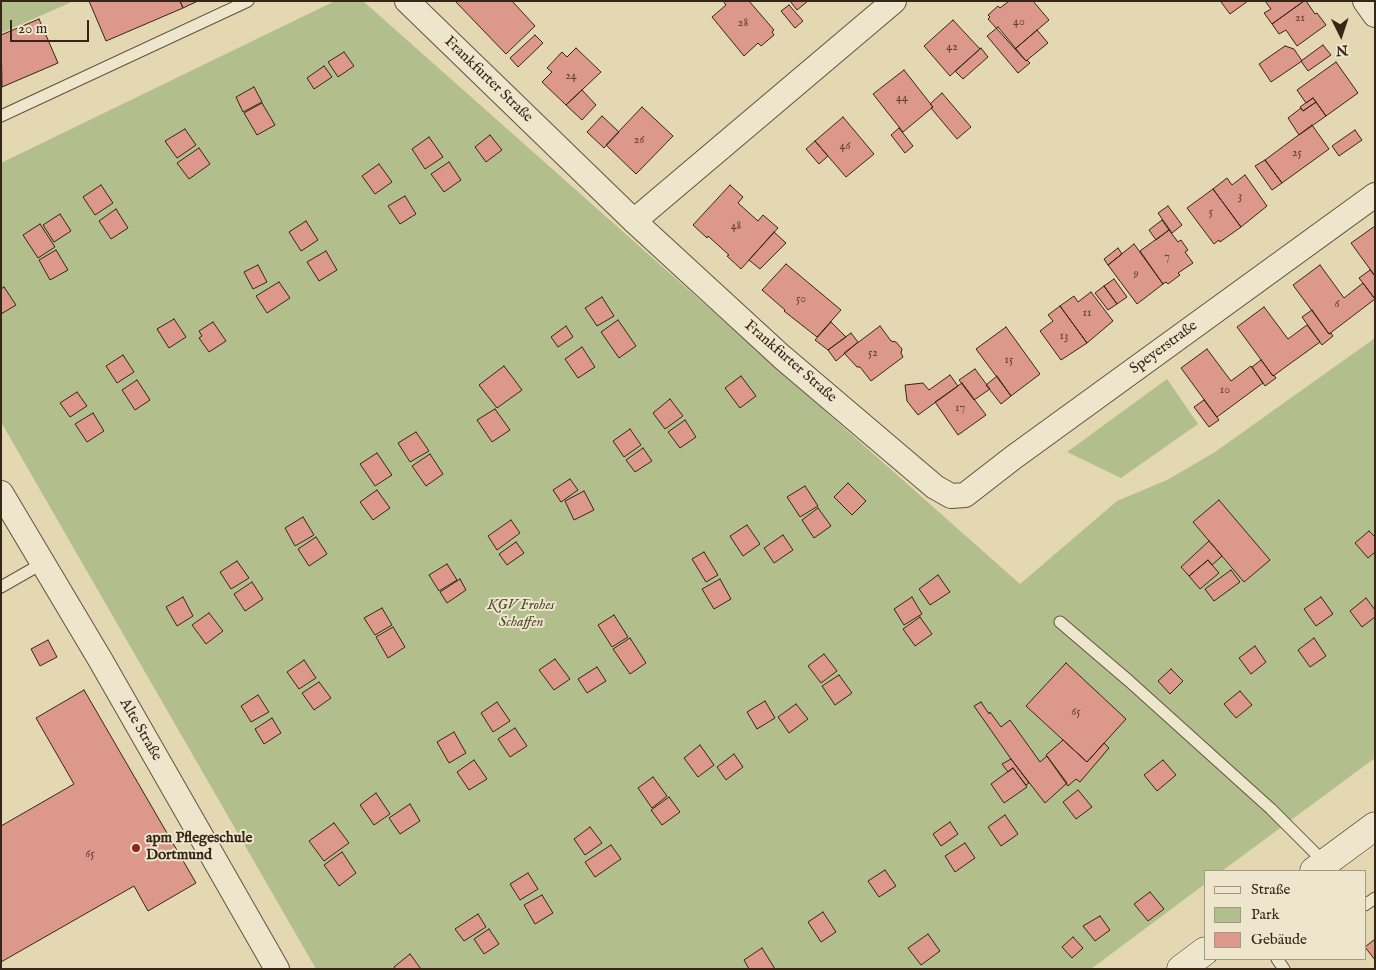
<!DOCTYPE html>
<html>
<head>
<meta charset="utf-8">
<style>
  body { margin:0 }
  #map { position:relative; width:1376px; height:970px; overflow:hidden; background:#e3d8b2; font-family:"IM FELL English",serif }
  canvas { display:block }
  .frame { position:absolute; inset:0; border:2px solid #372517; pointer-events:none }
  .legend { position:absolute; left:1204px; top:870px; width:162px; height:90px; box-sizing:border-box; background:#ede6cd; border:1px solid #a49984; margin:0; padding:6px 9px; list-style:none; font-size:15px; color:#372517 }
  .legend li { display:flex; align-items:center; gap:10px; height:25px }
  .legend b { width:25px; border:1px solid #a49984 }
  .north { position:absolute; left:1316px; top:10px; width:50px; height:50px; -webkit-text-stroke:4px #ede6cd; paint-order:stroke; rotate:176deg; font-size:14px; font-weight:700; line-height:20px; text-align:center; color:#372517 }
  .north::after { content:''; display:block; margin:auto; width:18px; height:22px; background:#372517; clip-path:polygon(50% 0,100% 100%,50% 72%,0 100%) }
  .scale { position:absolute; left:10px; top:20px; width:79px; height:22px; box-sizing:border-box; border:2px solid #372517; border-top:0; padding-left:6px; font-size:15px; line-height:18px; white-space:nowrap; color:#372517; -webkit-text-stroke:4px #ede6cd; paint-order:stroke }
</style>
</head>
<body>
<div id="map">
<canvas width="1376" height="970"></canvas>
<div class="frame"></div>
<ul class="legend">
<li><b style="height:6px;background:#ede6cd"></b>Straße</li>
<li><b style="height:14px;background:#b2bf8d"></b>Park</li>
<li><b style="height:14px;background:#dc988a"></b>Gebäude</li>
</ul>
<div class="north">N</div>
<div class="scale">20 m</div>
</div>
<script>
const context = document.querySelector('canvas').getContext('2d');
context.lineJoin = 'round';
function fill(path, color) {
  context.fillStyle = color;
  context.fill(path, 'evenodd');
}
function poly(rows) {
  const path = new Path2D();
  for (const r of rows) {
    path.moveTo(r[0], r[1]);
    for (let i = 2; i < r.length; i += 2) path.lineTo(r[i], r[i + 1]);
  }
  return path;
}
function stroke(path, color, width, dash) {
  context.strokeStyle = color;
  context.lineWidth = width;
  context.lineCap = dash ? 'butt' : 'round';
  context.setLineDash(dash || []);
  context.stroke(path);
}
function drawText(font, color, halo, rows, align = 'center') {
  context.font = font + ' "IM FELL English",serif';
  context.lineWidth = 4;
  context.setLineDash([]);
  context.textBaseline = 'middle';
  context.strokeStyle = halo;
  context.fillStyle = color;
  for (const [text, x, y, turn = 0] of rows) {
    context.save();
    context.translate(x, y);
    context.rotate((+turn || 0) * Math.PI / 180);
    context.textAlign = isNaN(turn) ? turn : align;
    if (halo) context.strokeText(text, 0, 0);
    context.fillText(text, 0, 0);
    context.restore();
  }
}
fill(poly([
  [1,1,74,1,1,33],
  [335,1,363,1,1020,584,1117,501,1167,480,1215,452,1375,338,1375,758,1222,871,1205,871,1205,884,1091,969,316,969,1,422,1,163],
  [1167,379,1198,424,1121,478,1067,452]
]), '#b2bf8d');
const building = poly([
  [89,1,180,1,183,8,106,41,89,1],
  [180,1,198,1,183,8,180,1],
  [455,1,512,1,535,26,506,54,455,1],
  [723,1,749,1,774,30,772,32,774,35,761,46,758,43,744,56,712,17,726,5,723,1],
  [790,1,808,1,797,10,790,1],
  [1009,1,1033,1,1049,20,1015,49,988,19,990,17,988,15,998,6,1000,8,1009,1],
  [1222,1,1248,1,1230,14,1221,2,1222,1],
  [1265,1,1304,1,1272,24,1264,13,1271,9,1265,1],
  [1304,1,1306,1,1315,14,1317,13,1326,25,1297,46,1286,30,1279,34,1272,24,1304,1],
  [789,5,803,21,795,28,781,11,789,5],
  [39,19,58,63,2,87,1,35,39,19],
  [953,20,980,49,950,76,924,46,953,20],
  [998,27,1026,61,1027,60,1030,63,1018,73,987,36,998,27],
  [1037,30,1048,43,1026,61,1015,49,1037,30],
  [535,35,543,43,518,67,510,58,535,35],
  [1323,45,1331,55,1308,71,1301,61,1323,45],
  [1285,46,1294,49,1302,61,1271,82,1259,64,1285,46],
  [576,48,601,72,566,105,542,82,552,72,547,68,562,52,567,57,576,48],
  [981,48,988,57,963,79,955,71,981,48],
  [344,52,354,66,338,77,328,62,344,52],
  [1336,62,1358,93,1326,116,1313,98,1306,103,1297,90,1336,62],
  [324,66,332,77,314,89,307,78,324,66],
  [904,70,933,107,903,132,873,94,904,70],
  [254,87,262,102,243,112,236,97,254,87],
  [582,90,596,105,582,120,566,105,582,90],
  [942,93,971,127,957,139,931,108,933,107,930,104,942,93],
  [1313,98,1316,102,1303,111,1300,107,1313,98],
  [1316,102,1326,116,1299,135,1288,118,1301,108,1303,111,1316,102],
  [262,103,275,125,257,135,244,113,262,103],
  [642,107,673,136,636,174,606,145,642,107],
  [602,116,619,132,604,148,587,132,602,116],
  [843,117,874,154,846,177,815,141,843,117],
  [1312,125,1329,149,1282,183,1265,160,1312,125],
  [899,128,913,146,905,153,891,135,899,128],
  [185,129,196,145,177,158,165,141,185,129],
  [1355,130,1362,140,1339,156,1332,146,1355,130],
  [490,135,502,150,486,162,475,147,490,135],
  [429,137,443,157,425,169,412,149,429,137],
  [815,141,828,156,819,164,806,149,815,141],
  [199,148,210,164,189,179,177,163,199,148],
  [1265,160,1282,183,1272,190,1255,166,1265,160],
  [449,162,461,180,444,192,431,174,449,162],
  [379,164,392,182,375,194,362,176,379,164],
  [1245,175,1267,206,1241,227,1213,189,1227,178,1232,185,1245,175],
  [101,185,113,203,95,215,83,197,101,185],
  [730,185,743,197,738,203,758,221,763,215,778,228,741,269,727,256,729,255,708,236,707,238,693,225,730,185],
  [1213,189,1241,227,1220,242,1219,240,1214,244,1187,208,1213,189],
  [405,196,416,214,400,224,388,206,405,196],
  [1168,206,1182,225,1172,233,1158,213,1168,206],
  [116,209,128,228,111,239,99,221,116,209],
  [60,214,71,231,54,242,43,225,60,214],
  [1162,220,1169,230,1156,240,1149,230,1162,220],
  [306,221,318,240,301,251,289,232,306,221],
  [40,224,55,247,38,258,23,235,40,224],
  [1375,226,1375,276,1351,243,1375,226],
  [1169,230,1178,242,1181,240,1188,250,1185,252,1193,263,1178,273,1180,275,1168,284,1166,282,1163,284,1140,251,1169,230],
  [774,232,786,243,760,269,749,260,774,232],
  [1134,244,1163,284,1137,304,1108,265,1134,244],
  [1118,248,1122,254,1108,265,1104,259,1118,248],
  [56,250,68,270,50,280,39,260,56,250],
  [326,251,337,270,319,281,307,262,326,251],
  [786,264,841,310,817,337,784,311,785,310,762,290,786,264],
  [258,265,267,282,253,289,244,272,258,265],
  [1320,265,1344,298,1363,283,1375,299,1329,334,1293,285,1320,265],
  [1370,270,1375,276,1375,299,1359,278,1370,270],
  [1114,279,1127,297,1117,304,1104,286,1114,279],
  [279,282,290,298,267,313,256,296,279,282],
  [1104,286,1117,304,1108,310,1095,293,1104,286],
  [4,287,16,305,1,314,1,289,4,287],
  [1091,292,1113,321,1087,343,1060,306,1074,296,1078,302,1091,292],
  [602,297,614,316,597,326,585,308,602,297],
  [1060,306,1087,343,1061,360,1040,331,1053,321,1048,315,1060,306],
  [1264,307,1288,339,1307,325,1320,342,1273,376,1237,327,1264,307],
  [1312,310,1329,334,1331,333,1333,336,1322,345,1302,317,1312,310],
  [174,319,186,337,169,348,157,329,174,319],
  [618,320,636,346,619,358,601,332,618,320],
  [213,322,226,341,209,352,199,338,202,336,199,331,213,322],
  [831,322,846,337,828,350,815,340,831,322],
  [566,326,573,337,558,347,551,337,566,326],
  [880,326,891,341,896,342,902,349,901,353,903,357,871,381,860,367,857,367,844,353,880,326],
  [1006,327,1040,374,1011,396,976,349,1006,327],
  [851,333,858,342,836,361,828,350,851,333],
  [582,347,595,367,578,378,565,359,582,347],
  [1207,349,1231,381,1251,366,1263,383,1217,417,1181,368,1207,349],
  [123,355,134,372,117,383,106,366,123,355],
  [1261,360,1273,376,1274,375,1276,378,1265,386,1252,367,1261,360],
  [504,366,522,390,497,408,479,385,504,366],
  [975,369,990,389,974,400,959,380,975,369],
  [950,375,958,386,918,415,907,401,905,385,923,383,929,390,950,375],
  [741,376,756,396,740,408,725,388,741,376],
  [997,376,1011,396,1001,404,986,385,997,376],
  [137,380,150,400,135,410,122,390,137,380],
  [962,383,986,415,958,435,935,402,962,383],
  [77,392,87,406,70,417,60,403,77,392],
  [670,399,683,416,665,429,653,413,670,399],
  [1204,400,1219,420,1209,427,1194,407,1204,400],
  [495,409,510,430,492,442,477,420,495,409],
  [93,413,104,431,87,442,75,424,93,413],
  [685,420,696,437,680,448,668,432,685,420],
  [630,429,641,445,624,457,613,441,630,429],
  [416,432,429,451,410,462,398,443,416,432],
  [643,448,652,461,635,472,626,460,643,448],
  [377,453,392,475,375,486,360,464,377,453],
  [430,454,443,474,426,486,412,466,430,454],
  [570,479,578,490,561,502,553,490,570,479],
  [848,483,866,501,852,515,834,497,848,483],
  [805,486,818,506,800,517,787,497,805,486],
  [377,490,390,508,373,520,360,502,377,490],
  [584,491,594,510,574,520,565,501,584,491],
  [1219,500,1270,560,1244,582,1193,522,1219,500],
  [818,508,831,526,814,538,802,520,818,508],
  [303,517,314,535,295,546,285,528,303,517],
  [511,520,520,533,497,550,488,536,511,520],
  [747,525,760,544,743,556,730,536,747,525],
  [1369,531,1375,537,1375,552,1368,558,1355,543,1369,531],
  [783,535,793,550,774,563,764,548,783,535],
  [316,537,327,554,309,566,298,549,316,537],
  [1209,541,1222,556,1212,565,1208,560,1189,576,1181,567,1209,541],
  [516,542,524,553,507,565,499,554,516,542],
  [704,552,718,575,706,582,692,559,704,552],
  [1208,560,1219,573,1200,589,1189,576,1208,560],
  [237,561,249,578,231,589,220,572,237,561],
  [447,564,457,580,439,591,429,575,447,564],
  [1231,570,1240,582,1214,601,1205,589,1231,570],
  [938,575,950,592,930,605,919,589,938,575],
  [460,579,466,590,447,603,440,592,460,579],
  [720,579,731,599,714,609,702,589,720,579],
  [252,582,263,599,245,611,234,594,252,582],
  [183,597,193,616,177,626,166,607,183,597],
  [912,597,922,614,904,625,894,609,912,597],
  [1321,597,1333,614,1316,626,1304,609,1321,597],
  [1366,598,1375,610,1375,617,1362,627,1350,611,1366,598],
  [382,608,392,625,375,635,364,618,382,608],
  [209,613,223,631,206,644,192,625,209,613],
  [614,615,628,637,612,647,598,625,614,615],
  [920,617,932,634,915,646,903,629,920,617],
  [393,627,405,647,388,658,376,637,393,627],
  [630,638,646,663,630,674,613,649,630,638],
  [1314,638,1326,656,1310,667,1298,650,1314,638],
  [48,640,57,657,40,666,31,649,48,640],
  [1255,646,1266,662,1251,674,1239,658,1255,646],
  [824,654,837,671,821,683,808,666,824,654],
  [555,659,570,679,554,690,539,670,555,659],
  [304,660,316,678,299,689,287,672,304,660],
  [1066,663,1126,719,1087,762,1026,706,1066,663],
  [597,667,606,681,587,693,578,679,597,667],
  [1171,669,1183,681,1170,694,1158,681,1171,669],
  [839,675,852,693,835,705,822,686,839,675],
  [319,682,331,698,314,710,302,693,319,682],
  [84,690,196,883,148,911,134,886,1,962,1,826,74,784,36,718,84,690],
  [1240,691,1252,705,1236,718,1224,704,1240,691],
  [258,695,269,712,251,722,241,706,258,695],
  [765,701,775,718,757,729,747,712,765,701],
  [497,702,510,721,493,732,481,713,497,702],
  [981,702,989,714,990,712,1001,727,1010,720,1040,762,1047,756,1067,783,1045,803,1011,759,974,706,981,702],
  [796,704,808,719,789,733,778,717,796,704],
  [272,718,281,733,264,744,255,729,272,718],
  [515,728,527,746,510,757,498,739,515,728],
  [454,732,466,753,449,763,437,742,454,732],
  [1063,740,1087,762,1104,743,1109,748,1080,782,1076,779,1068,786,1046,755,1063,740],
  [700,745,714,765,698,777,684,758,700,745],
  [734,754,743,767,726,780,717,767,734,754],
  [1011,759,1029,783,1026,785,1013,768,1008,772,1002,764,1011,759],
  [474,760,487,779,469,790,457,772,474,760],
  [1163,760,1176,775,1157,791,1144,775,1163,760],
  [1013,768,1027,787,1004,803,991,784,1013,768],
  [653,777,667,796,652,808,638,788,653,777],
  [1078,790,1092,807,1076,819,1063,802,1078,790],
  [376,793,390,814,374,825,360,805,376,793],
  [669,797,680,812,662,825,651,810,669,797],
  [410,804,420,821,400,834,389,818,410,804],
  [1005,815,1018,834,1001,846,988,827,1005,815],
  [950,822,958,834,941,846,933,834,950,822],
  [334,823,349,843,324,861,309,841,334,823],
  [590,827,602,843,585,855,574,839,590,827],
  [965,843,975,858,955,872,945,856,965,843],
  [611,845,621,859,595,877,585,862,611,845],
  [342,852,356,873,339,886,324,865,342,852],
  [885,870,896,886,879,897,868,881,885,870],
  [528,873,538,889,520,900,510,884,528,873],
  [1150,892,1164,909,1148,921,1134,904,1150,892],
  [542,895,553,913,535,924,524,905,542,895],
  [823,912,836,932,821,942,808,922,823,912],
  [478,914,486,927,464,941,455,929,478,914],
  [1100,916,1110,930,1095,941,1083,926,1100,916],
  [489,929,499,944,484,954,474,939,489,929],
  [928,934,940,951,921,965,908,948,928,934],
  [1073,937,1083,948,1072,958,1062,947,1073,937],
  [1375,939,1375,960,1365,947,1375,939],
  [762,948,775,969,749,969,744,960,762,948],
  [410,954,421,969,395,969,394,967,410,954]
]);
fill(building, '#dc988a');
stroke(building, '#372517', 1);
const service = poly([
  [1,116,248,1],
  [1,587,43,563],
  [1060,622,1129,681,1271,809,1325,863],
  [1365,905,1375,898],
  [1277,959,1284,969]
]);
const minor = poly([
  [407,1,634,221,782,357,935,487,951,496,965,495,1014,457,1375,195],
  [1365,1,1375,15],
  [634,221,894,1],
  [1,493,101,661,277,969]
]);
const secondary = poly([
  [1314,871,1375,826],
  [1181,969,1205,951]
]);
stroke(service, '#62523e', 13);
stroke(minor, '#62523e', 26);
stroke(secondary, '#372517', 29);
stroke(service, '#ede6cd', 11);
stroke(minor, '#ede6cd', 24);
stroke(secondary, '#ede6cd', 28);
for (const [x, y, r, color] of [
  [136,848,5,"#8f2418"]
]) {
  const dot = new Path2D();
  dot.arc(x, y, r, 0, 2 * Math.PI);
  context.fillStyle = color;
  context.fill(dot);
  stroke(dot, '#ede6cd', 2);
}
drawText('12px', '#604234', null, [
  ["21",1300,19],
  ["40",1019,23],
  ["28",743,24],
  ["42",952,48],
  ["24",571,77],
  ["44",902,99],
  ["26",639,141],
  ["46",845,147],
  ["25",1297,154],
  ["3",1240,197],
  ["5",1211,213],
  ["48",736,227],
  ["7",1167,258],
  ["9",1136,275],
  ["50",801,300],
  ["6",1337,305],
  ["11",1087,314],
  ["13",1064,337],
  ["52",873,354],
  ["15",1009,361],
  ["10",1225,391],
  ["17",960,409],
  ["65",1076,713],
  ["65",90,855]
]);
drawText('15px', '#372517', '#ede6cd', [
  ["Frankfurter Straße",488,80,44],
  ["Speyerstraße",1164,348,-36],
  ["Frankfurter Straße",790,362,41],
  ["Alte Straße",140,730,60]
]);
drawText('italic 15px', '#564c34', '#ede6cd', [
  ["KGV Frohes",521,606],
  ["Schaffen",521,623]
]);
drawText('bold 15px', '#372517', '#ede6cd', [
  ["apm Pflegeschule",146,839],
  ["Dortmund",146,856]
], 'left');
</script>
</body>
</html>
